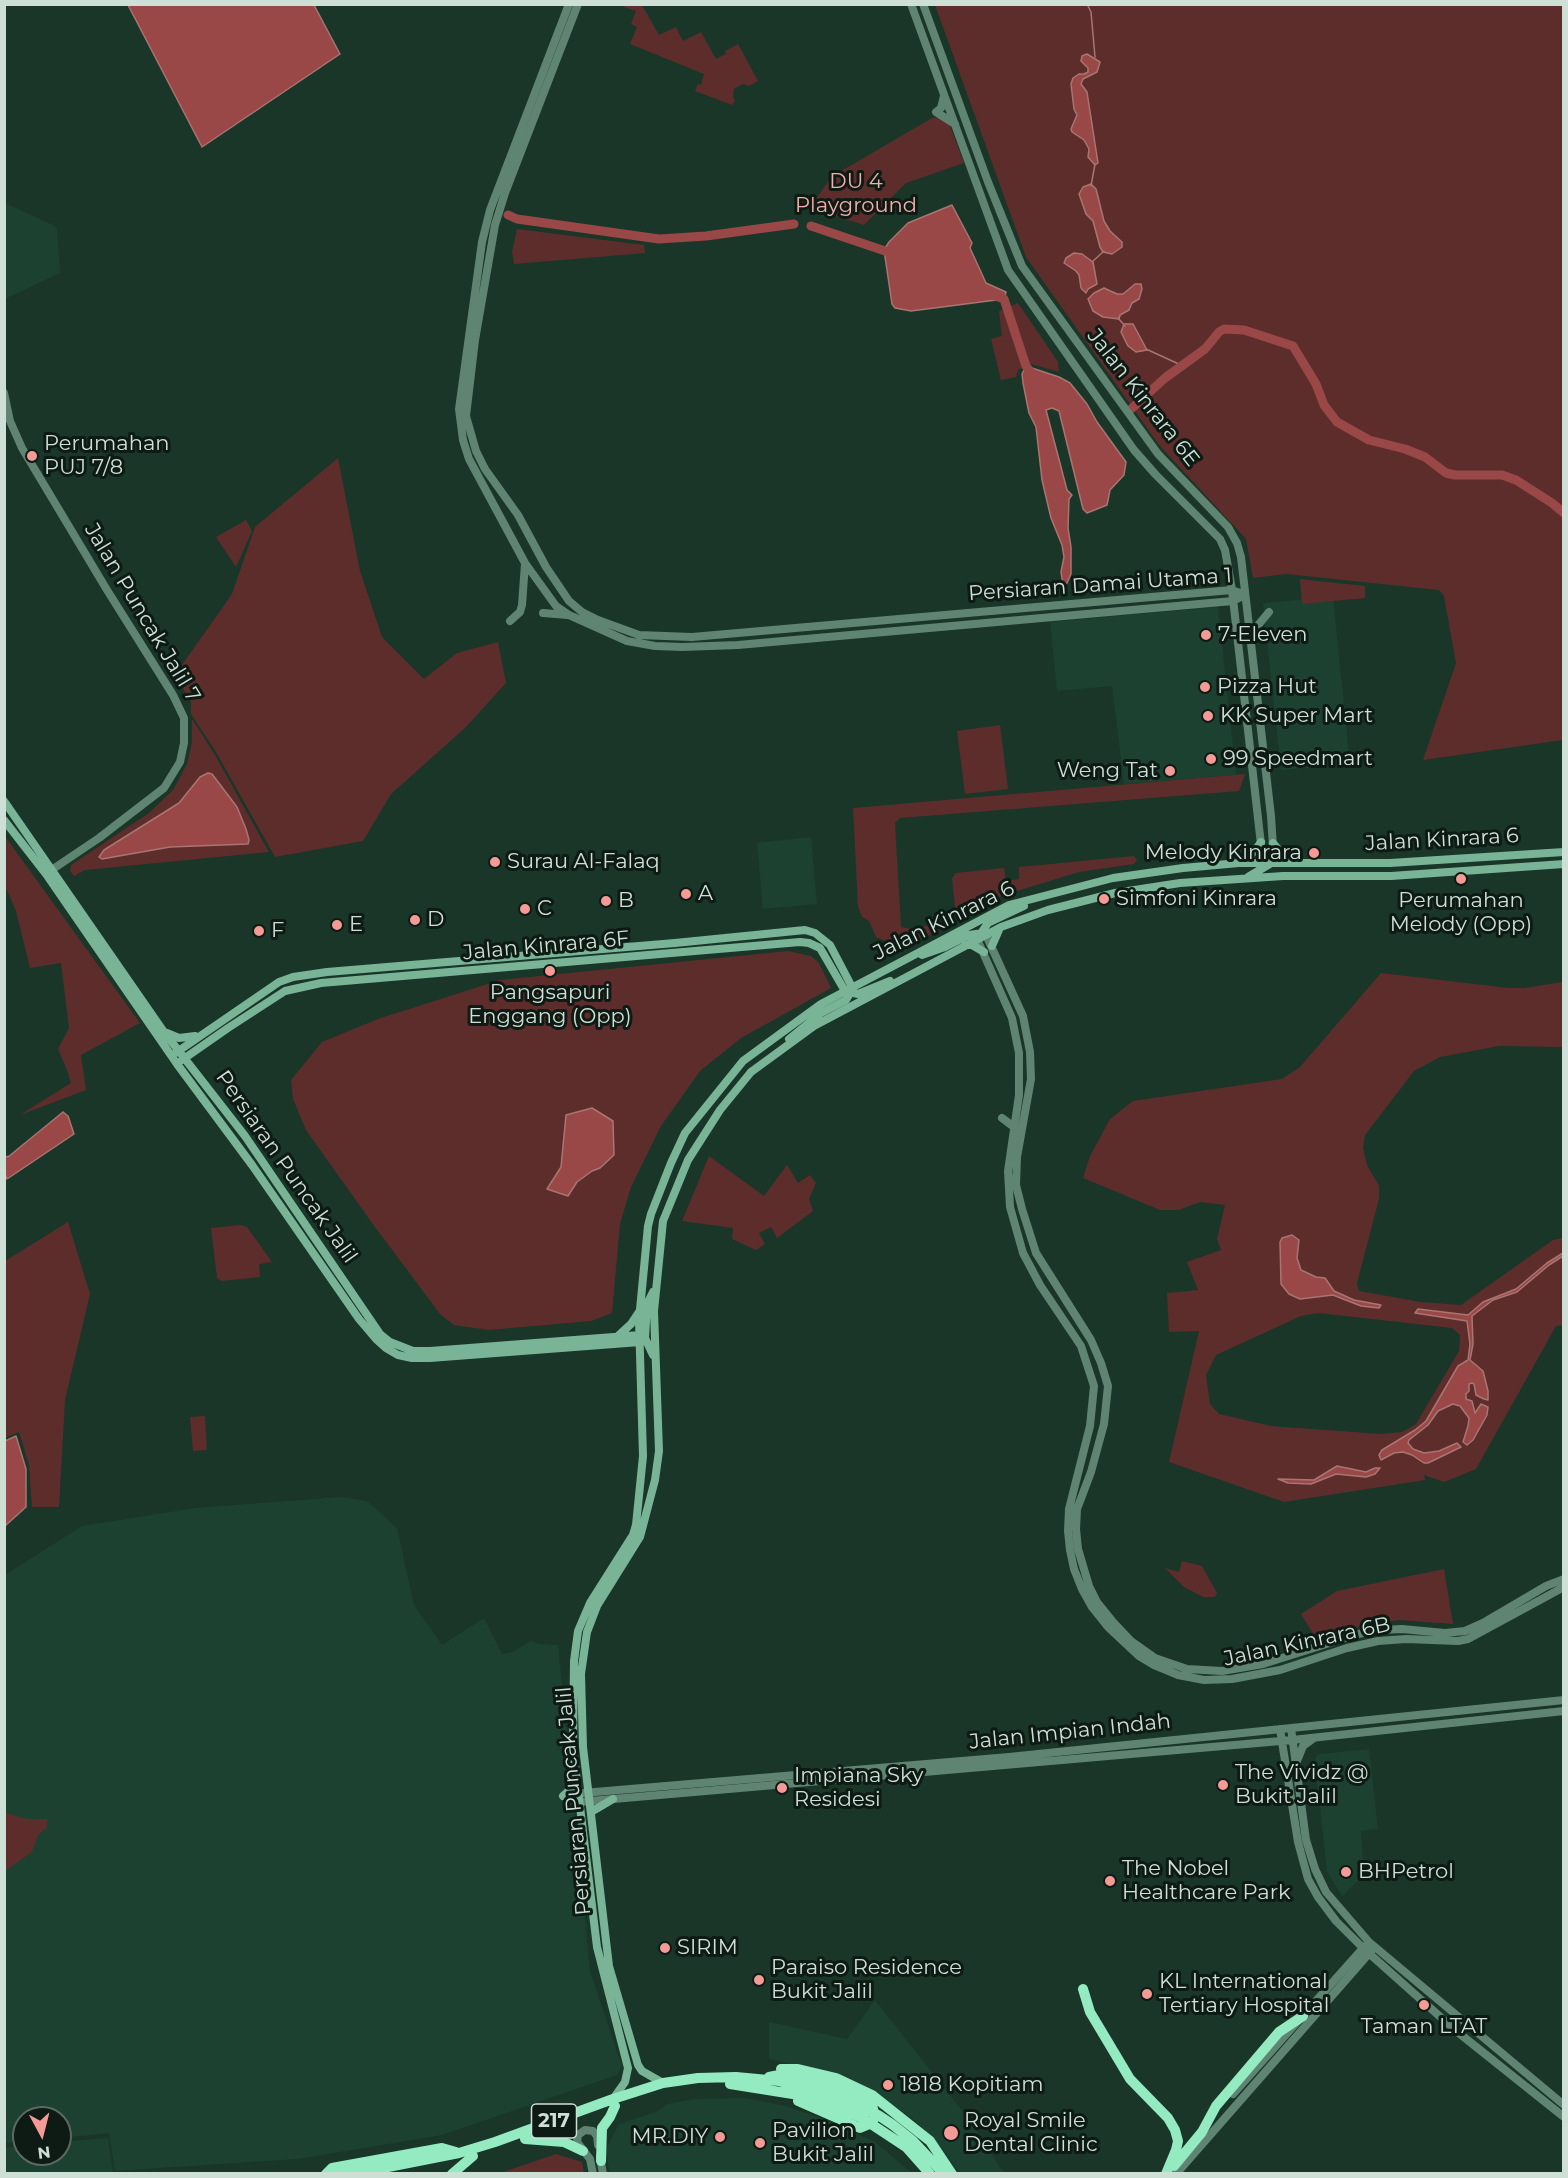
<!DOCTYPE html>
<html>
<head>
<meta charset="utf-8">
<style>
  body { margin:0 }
  #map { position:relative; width:1568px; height:2178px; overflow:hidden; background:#193629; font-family:Montserrat,sans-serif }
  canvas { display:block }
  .frame { position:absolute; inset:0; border:6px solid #cedfd6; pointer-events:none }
  .north { position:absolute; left:12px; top:2106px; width:60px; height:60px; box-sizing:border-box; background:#0e1a14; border:2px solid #5b6962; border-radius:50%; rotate:173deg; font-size:16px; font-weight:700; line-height:24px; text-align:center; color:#cedfd6 }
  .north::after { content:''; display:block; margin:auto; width:21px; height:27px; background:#f59b97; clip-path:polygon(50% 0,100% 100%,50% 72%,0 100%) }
</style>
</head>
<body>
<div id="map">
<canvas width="1568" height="2178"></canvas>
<div class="frame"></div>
<div class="north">N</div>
</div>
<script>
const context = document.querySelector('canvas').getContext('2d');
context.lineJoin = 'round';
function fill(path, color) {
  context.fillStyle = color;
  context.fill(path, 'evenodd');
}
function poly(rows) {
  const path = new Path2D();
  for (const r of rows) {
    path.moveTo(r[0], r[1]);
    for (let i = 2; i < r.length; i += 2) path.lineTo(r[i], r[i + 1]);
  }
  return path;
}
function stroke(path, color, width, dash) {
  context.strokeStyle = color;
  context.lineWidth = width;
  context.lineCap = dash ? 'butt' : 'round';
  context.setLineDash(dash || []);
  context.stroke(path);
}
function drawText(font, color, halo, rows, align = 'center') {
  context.font = font + ' Montserrat,sans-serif';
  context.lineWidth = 6;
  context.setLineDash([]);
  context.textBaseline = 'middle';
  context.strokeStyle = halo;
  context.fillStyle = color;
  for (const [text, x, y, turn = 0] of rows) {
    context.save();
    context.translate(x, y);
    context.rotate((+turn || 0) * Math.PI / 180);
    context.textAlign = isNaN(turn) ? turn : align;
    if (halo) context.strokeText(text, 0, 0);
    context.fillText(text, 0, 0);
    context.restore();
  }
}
fill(poly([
  [5,203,53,225,57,229,60,273,5,299],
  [1333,597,1350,764,1281,770,1263,603],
  [1218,607,1236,775,1124,784,1112,686,1057,691,1050,622],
  [811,837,817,904,763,909,757,843],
  [341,1497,367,1501,397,1528,414,1605,442,1645,484,1618,502,1654,513,1652,530,1641,540,1644,558,1645,590,1971,622,2066,617,2075,442,2135,297,2159,115,2171,109,2133,60,2138,60,2118,24,2118,24,2141,5,2143,5,1575,82,1526,195,1508],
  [1369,1749,1378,1829,1361,1831,1364,1875,1342,1896,1327,1871,1315,1762,1316,1756,1321,1754],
  [875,2000,968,2118,1004,2173,959,2173,938,2143,914,2120,877,2094,833,2074,769,2059,769,2022,847,2039],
  [745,2098,786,2106,829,2121,875,2142,912,2173,610,2173,605,2150,619,2124,656,2112,667,2104,694,2099],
  [108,2138,113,2173,5,2173,5,2148,24,2146,24,2154,60,2154,60,2142]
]), '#1c4130');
fill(poly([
  [625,5,642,5,659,35,676,27,683,41,701,32,716,59,726,54,725,51,738,44,758,81,749,86,743,84,734,89,733,97,735,101,732,105,695,91,698,84,701,85,704,74,630,44,637,27,631,24,636,11,624,7],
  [935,5,1563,5,1563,740,1423,760,1456,663,1444,596,1439,590,1286,574,1253,578,1246,539,1159,445,1026,257],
  [1081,61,1097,72,1083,79,1081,84,1092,162,1089,149,1084,140,1071,129,1077,115,1074,109,1079,74,1088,73,1088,68],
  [1096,189,1104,221,1110,231,1122,241,1095,230,1093,221],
  [1130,287,1129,310,1120,315,1119,319,1103,317,1093,311,1110,289,1115,293,1123,294],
  [942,117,949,123,964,163,906,183,864,225,810,208,831,177,932,118],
  [517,229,644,245,645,253,514,264,512,252],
  [1018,303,1058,362,1059,372,1031,364,1018,370,1016,377,1001,380,991,339,1002,336,999,311],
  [338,458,360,571,382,637,424,679,457,653,498,642,506,683,465,728,391,794,363,841,275,857,216,752,191,714,191,702,177,678,177,672,232,594,255,527],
  [246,520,252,531,236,567,216,537],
  [1300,579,1365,586,1365,598,1302,604],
  [192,719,215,755,269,852,85,870,74,876,70,871,71,865,149,813,173,790,187,764,192,742],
  [1000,725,1008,789,965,794,957,731],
  [1245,774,1239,791,900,818,895,823,901,927,912,929,940,923,940,929,904,949,876,937,869,921,862,917,858,907,853,808],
  [4,835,140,1023,81,1055,86,1090,20,1115,71,1083,67,1070,58,1049,69,1028,61,963,30,968,16,911,5,886],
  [1134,856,1137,860,1134,864,1079,872,1004,895,956,916,952,878,956,873,1004,868,1006,881,1019,879,1019,867],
  [788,951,811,956,819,963,831,988,741,1038,700,1071,661,1126,631,1187,620,1224,612,1313,591,1321,488,1330,454,1325,440,1314,372,1223,306,1130,293,1099,291,1080,322,1042,378,1019,500,980],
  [1381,973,1509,988,1524,988,1563,982,1563,1047,1499,1046,1440,1057,1414,1071,1365,1135,1363,1148,1367,1165,1379,1186,1379,1199,1357,1283,1359,1291,1421,1302,1461,1305,1553,1240,1563,1238,1563,1325,1556,1326,1476,1469,1444,1482,1424,1475,1425,1480,1284,1502,1169,1462,1199,1331,1169,1332,1167,1293,1198,1290,1187,1262,1221,1250,1217,1239,1225,1205,1200,1202,1179,1210,1160,1210,1083,1178,1090,1156,1110,1119,1133,1101,1282,1079,1300,1067],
  [1318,1313,1452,1328,1460,1335,1459,1351,1416,1424,1402,1432,1381,1434,1271,1426,1219,1414,1210,1404,1206,1375,1216,1355,1301,1316],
  [709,1156,764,1196,787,1165,798,1183,810,1175,816,1183,809,1199,813,1211,777,1238,771,1227,759,1233,765,1244,756,1250,732,1239,733,1228,682,1221],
  [68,1222,90,1294,65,1400,59,1507,32,1507,29,1465,19,1432,5,1438,5,1261],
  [241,1225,247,1227,272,1262,259,1264,260,1277,222,1281,217,1278,211,1228],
  [205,1416,207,1450,193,1451,190,1417],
  [1182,1561,1202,1566,1217,1593,1215,1597,1203,1597,1184,1587,1165,1568,1179,1572],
  [1444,1569,1453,1624,1399,1620,1365,1625,1317,1640,1301,1614,1337,1591],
  [5,1813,28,1819,47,1819,47,1827,38,1835,32,1852,5,1871],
  [556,2154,582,2162,584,2173,500,2173]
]), '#5d2d2b');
const water = poly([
  [128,5,314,5,340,54,202,147,128,5],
  [1087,54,1100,62,1097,72,1083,79,1081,84,1087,92,1098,163,1095,165,1088,157,1089,149,1084,140,1072,132,1071,129,1077,115,1074,109,1071,84,1073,78,1079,74,1084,74,1088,72,1088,68,1081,61,1082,56,1087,54],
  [1091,184,1096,189,1104,221,1110,231,1122,242,1122,247,1112,254,1103,252,1100,247,1093,221,1086,214,1079,194,1083,187,1091,184],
  [952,205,972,243,970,248,986,283,1006,292,1004,299,911,311,895,308,892,304,884,250,889,242,908,223,952,205],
  [1074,253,1082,254,1093,262,1097,284,1088,289,1086,293,1081,288,1079,275,1076,271,1064,263,1066,258,1074,253],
  [1135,284,1141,284,1142,289,1139,299,1132,303,1129,310,1120,315,1119,319,1103,317,1093,311,1088,299,1094,293,1104,288,1117,294,1123,294,1135,284],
  [1124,324,1133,324,1147,350,1136,352,1128,346,1121,332,1124,324],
  [1026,366,1059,377,1070,383,1087,404,1097,422,1126,462,1124,475,1110,490,1107,505,1087,513,1083,509,1059,411,1052,408,1046,410,1067,490,1072,495,1069,499,1068,528,1071,547,1071,574,1067,583,1063,585,1061,572,1064,557,1062,545,1051,518,1042,480,1036,427,1029,413,1023,383,1022,374,1026,366],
  [208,773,212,774,237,807,246,829,249,840,248,844,170,847,102,859,99,857,104,850,179,803,200,777,208,773],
  [592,1108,613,1121,614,1155,600,1168,592,1171,577,1182,568,1196,547,1189,561,1167,566,1115,592,1108],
  [63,1112,68,1116,74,1134,7,1179,5,1174,5,1156,8,1157,63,1112],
  [1292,1235,1299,1240,1297,1258,1301,1270,1316,1277,1325,1278,1334,1291,1354,1300,1381,1305,1379,1308,1361,1306,1333,1295,1300,1299,1289,1294,1281,1284,1280,1242,1282,1238,1292,1235],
  [1563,1253,1563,1256,1549,1265,1517,1292,1493,1300,1472,1316,1473,1344,1470,1360,1483,1371,1488,1391,1488,1400,1484,1399,1476,1395,1474,1384,1472,1383,1469,1384,1469,1391,1466,1394,1466,1399,1472,1401,1475,1413,1481,1404,1488,1407,1487,1415,1473,1440,1467,1445,1463,1442,1468,1426,1469,1418,1460,1406,1453,1404,1438,1411,1428,1425,1409,1440,1408,1443,1413,1449,1424,1453,1439,1451,1457,1443,1461,1447,1428,1463,1424,1463,1412,1455,1403,1452,1394,1453,1381,1460,1379,1455,1382,1450,1415,1430,1426,1421,1458,1366,1468,1360,1470,1344,1467,1321,1415,1313,1418,1309,1468,1315,1483,1302,1516,1289,1547,1263,1563,1253],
  [16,1436,26,1469,26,1507,5,1526,5,1441,16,1436],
  [1337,1466,1366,1472,1375,1468,1380,1468,1375,1474,1366,1477,1336,1474,1311,1484,1288,1483,1278,1479,1314,1480,1337,1466]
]);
fill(water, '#994847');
stroke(water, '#a97572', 1.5);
stroke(poly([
  [1087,4,1091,12,1095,57],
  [1091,186,1095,164],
  [1092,262,1104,251],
  [1118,318,1125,326],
  [1146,349,1181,365]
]), '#a97572', 1.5);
stroke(poly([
  [508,215,517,219,659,239,706,236,794,224],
  [811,226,894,254],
  [993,295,1004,299,1026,366,1033,375],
  [1130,410,1165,378,1205,349,1219,332,1224,329,1244,330,1293,346,1316,384,1324,405,1337,422,1369,440,1405,449,1425,457,1446,473,1455,475,1502,475,1516,480,1552,503,1564,513]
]), '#994847', 9);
stroke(poly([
  [569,4,490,210,482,242,459,409,463,440,469,459,525,563,556,606,569,615,627,641,655,646,682,647,738,645,1233,601,1245,595],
  [578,4,505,193,495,225,475,340,466,416,476,451,485,469,518,515,546,567,569,601,582,612,598,620,639,635,692,637,1232,590,1245,595],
  [911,4,1008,270,1134,450,1156,475,1220,539,1225,550,1232,590,1263,862],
  [923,4,988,182,1022,266,1158,454,1228,527,1237,543,1241,557,1271,816,1274,862],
  [944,96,941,108,936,112,955,124],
  [4,393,10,421,22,448,107,590,173,695,184,718,184,743,180,762,164,788,99,838,47,873],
  [543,613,568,615],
  [510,621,520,612,522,605,525,564],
  [1249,636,1269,612],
  [986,935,1023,1016,1030,1052,1031,1079,1017,1157,1016,1185,1022,1209,1036,1253,1091,1340,1101,1363,1108,1386,1104,1424,1091,1472,1077,1509,1076,1529,1078,1549,1089,1586,1097,1602,1113,1622,1131,1641,1155,1658,1187,1669,1222,1671,1263,1664,1358,1634,1380,1630,1402,1629,1445,1633,1465,1631,1483,1623,1546,1586,1564,1579],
  [977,939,1012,1018,1019,1053,1019,1095,1008,1171,1010,1207,1023,1253,1040,1285,1081,1346,1094,1386,1090,1426,1069,1509,1068,1531,1070,1550,1074,1569,1082,1589,1092,1607,1108,1627,1139,1656,1154,1665,1178,1675,1204,1680,1232,1679,1280,1670,1347,1648,1378,1641,1406,1639,1458,1641,1468,1639,1564,1587],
  [1002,1118,1014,1127],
  [1291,1728,1306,1840,1315,1869,1326,1892,1369,1942,1564,2105],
  [1280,1729,1298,1842,1308,1879,1318,1897,1336,1921,1363,1948,1455,2030,1564,2117],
  [1297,1761,1303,1746,1314,1738],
  [583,1793,1009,1757,1564,1700],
  [579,1802,1292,1740,1564,1711],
  [1233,2094,1365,1946],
  [600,2157,603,2174],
  [593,2174,590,2159,577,2142,578,2135,585,2130,593,2131,597,2136,598,2145],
  [1176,2174,1372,1950]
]), '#608472', 8);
stroke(poly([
  [4,801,164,1032,245,1136,380,1334,390,1342,413,1351,430,1351,640,1335,645,1338,653,1355],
  [4,820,46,874,177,1064,252,1165,359,1319,376,1339,386,1348,398,1355,412,1358,430,1358,640,1342,643,1340],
  [1273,843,1289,862],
  [1242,861,1254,852,1261,842],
  [1248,877,1273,862],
  [977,939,988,923,1024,906],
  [965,945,972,945,984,952],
  [992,946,999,930],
  [922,955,945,947,969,935,983,933],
  [167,1033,179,1038,195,1036],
  [789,1039,821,1013,846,1000,852,990],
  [174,1054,279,982,293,977,327,972,675,943,805,930,815,933,830,945,852,987],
  [182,1060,228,1028,285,991,321,983,800,942,809,943,820,948,845,991,858,994,890,981],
  [618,1336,631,1324,639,1312],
  [645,1338,647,1304,653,1292],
  [563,1796,572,1788,576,1777],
  [591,1812,613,1799],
  [663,2083,642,2071,638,2065,609,1966,583,1747,581,1674,587,1632,597,1606,640,1537,655,1480,659,1451,654,1311,663,1221,688,1160,720,1110,751,1072,814,1026,1001,927,1048,910,1115,893,1180,883,1283,876,1391,876,1564,864],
  [613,2099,625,2082,628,2068,597,1947,573,1749,574,1661,578,1631,590,1603,633,1535,636,1525,643,1456,639,1320,648,1226,651,1214,671,1163,685,1133,743,1061,821,1004,1009,905,1113,878,1183,868,1239,863,1390,863,1564,852]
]), '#79b497', 8);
stroke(poly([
  [1083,1989,1090,2012,1130,2079,1168,2118,1175,2130,1178,2141,1176,2150,1166,2174],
  [781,2069,798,2069,836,2078,872,2095,930,2141,952,2174],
  [769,2077,784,2074,791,2075,842,2090,868,2102,872,2105,875,2116,872,2123,860,2128,798,2101],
  [730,2084,799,2095,836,2107,862,2118,906,2147,930,2174],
  [525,2139,564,2142,583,2151],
  [601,2161,602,2128,610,2117,615,2106],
  [1174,2166,1202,2132,1216,2106,1279,2032,1303,2016],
  [326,2174,332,2168,442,2148,456,2152],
  [336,2174,383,2168,459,2153,495,2142,613,2099,663,2083,698,2078,736,2077,779,2081,852,2103,878,2115,893,2125,913,2141,944,2174],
  [452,2174,473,2156]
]), '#94eac1', 10);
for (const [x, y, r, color] of [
  [32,456,6,"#f59b97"],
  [1206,635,6,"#f59b97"],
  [1205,687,6,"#f59b97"],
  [1208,716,6,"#f59b97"],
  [1211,759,6,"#f59b97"],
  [1170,771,6,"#f59b97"],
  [1314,853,6,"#f59b97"],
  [495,862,6,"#f59b97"],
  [1461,879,6,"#f59b97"],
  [686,894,6,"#f59b97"],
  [1104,899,6,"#f59b97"],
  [606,901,6,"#f59b97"],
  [525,909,6,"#f59b97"],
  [415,920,6,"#f59b97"],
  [337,925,6,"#f59b97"],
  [259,931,6,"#f59b97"],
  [550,971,6,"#f59b97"],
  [1223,1785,6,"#f59b97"],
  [782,1788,6,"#f59b97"],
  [1346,1872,6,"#f59b97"],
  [1110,1881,6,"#f59b97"],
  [665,1948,6,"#f59b97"],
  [759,1980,6,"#f59b97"],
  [1147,1994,6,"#f59b97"],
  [1424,2005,6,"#f59b97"],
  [888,2085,6,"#f59b97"],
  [951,2133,8,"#f59b97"],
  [720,2137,6,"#f59b97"],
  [760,2143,6,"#f59b97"]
]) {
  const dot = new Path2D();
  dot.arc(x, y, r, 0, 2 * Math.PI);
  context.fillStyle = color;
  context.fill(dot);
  stroke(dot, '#0e1a14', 2);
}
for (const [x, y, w] of [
  [554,2121,45]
]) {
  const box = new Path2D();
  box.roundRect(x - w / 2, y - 17, w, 34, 4.5);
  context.fillStyle = '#0e1a14';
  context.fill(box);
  stroke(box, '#cedfd6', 1.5);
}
drawText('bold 20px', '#cedfd6', null, [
  ["217",554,2121]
]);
drawText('21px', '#f5aeaa', '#0e1a14', [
  ["DU 4",856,182],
  ["Playground",856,206]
]);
drawText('21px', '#cedfd6', '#0e1a14', [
  ["Jalan Kinrara 6E",1143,398,52],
  ["Persiaran Damai Utama 1",1100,585,-4],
  ["Jalan Puncak Jalil 7",142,613,59],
  ["Jalan Kinrara 6",1442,840,-3],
  ["Jalan Kinrara 6",944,921,-26],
  ["Jalan Kinrara 6F",546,946,-5],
  ["Persiaran Puncak Jalil",286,1167,55],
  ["Jalan Kinrara 6B",1307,1642,-12],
  ["Jalan Impian Indah",1070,1732,-6],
  ["Persiaran Puncak Jalil",574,1801,-95]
]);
drawText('21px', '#cedfd6', '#0e1a14', [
  ["Perumahan",44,444],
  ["PUJ 7/8",44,468],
  ["7-Eleven",1218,635],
  ["Pizza Hut",1217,687],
  ["KK Super Mart",1220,716],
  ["99 Speedmart",1223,759],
  ["Weng Tat",1158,771,"right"],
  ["Melody Kinrara",1302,853,"right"],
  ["Surau Al-Falaq",507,862],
  ["A",698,894],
  ["Simfoni Kinrara",1116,899],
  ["B",618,901],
  ["Perumahan",1461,901,"center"],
  ["Melody (Opp)",1461,925,"center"],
  ["C",537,909],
  ["D",427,920],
  ["E",349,925],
  ["F",271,931],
  ["Pangsapuri",550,993,"center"],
  ["Enggang (Opp)",550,1017,"center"],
  ["The Vividz @",1235,1773],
  ["Bukit Jalil",1235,1797],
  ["Impiana Sky",794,1776],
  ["Residesi",794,1800],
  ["The Nobel",1122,1869],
  ["Healthcare Park",1122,1893],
  ["BHPetrol",1358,1872],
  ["SIRIM",677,1948],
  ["Paraiso Residence",771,1968],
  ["Bukit Jalil",771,1992],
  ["KL International",1159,1982],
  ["Tertiary Hospital",1159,2006],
  ["Taman LTAT",1424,2027,"center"],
  ["1818 Kopitiam",900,2085],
  ["Royal Smile",964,2121],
  ["Dental Clinic",964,2145],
  ["Pavilion",772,2131],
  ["Bukit Jalil",772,2155],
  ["MR.DIY",708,2137,"right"]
], 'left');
</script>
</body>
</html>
